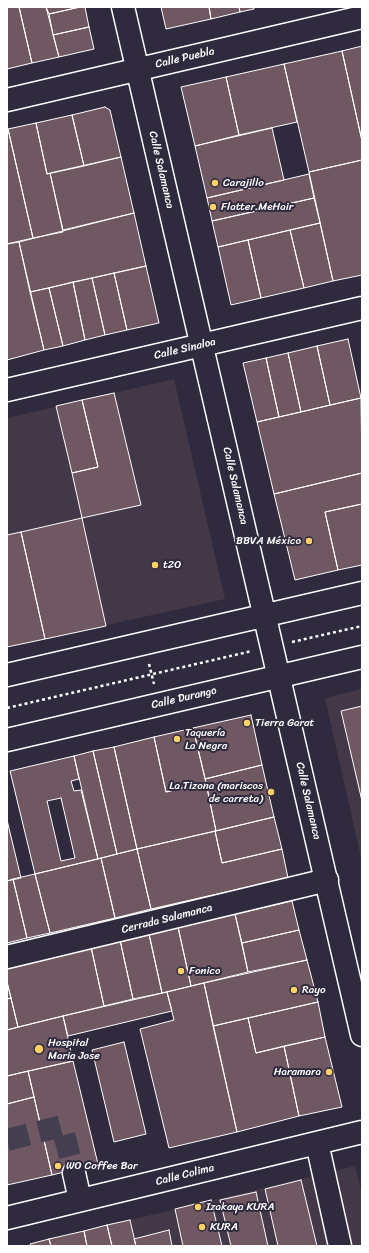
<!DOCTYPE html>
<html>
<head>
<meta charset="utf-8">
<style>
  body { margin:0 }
  #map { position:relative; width:369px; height:1253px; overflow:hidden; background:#2f2a3d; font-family:Sriracha,sans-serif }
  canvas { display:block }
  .frame { position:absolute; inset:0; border:8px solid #fff; pointer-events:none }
</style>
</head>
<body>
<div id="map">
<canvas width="369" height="1253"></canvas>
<div class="frame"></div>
</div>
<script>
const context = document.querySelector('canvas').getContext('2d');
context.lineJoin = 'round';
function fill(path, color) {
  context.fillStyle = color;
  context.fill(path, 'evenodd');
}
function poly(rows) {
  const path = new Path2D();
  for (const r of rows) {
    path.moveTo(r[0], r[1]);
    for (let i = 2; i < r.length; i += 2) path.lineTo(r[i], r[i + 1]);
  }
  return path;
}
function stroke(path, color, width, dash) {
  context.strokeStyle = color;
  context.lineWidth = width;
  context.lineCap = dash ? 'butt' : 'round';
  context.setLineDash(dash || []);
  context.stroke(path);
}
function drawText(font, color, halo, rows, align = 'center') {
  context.font = font + ' Sriracha,sans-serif';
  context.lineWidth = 4;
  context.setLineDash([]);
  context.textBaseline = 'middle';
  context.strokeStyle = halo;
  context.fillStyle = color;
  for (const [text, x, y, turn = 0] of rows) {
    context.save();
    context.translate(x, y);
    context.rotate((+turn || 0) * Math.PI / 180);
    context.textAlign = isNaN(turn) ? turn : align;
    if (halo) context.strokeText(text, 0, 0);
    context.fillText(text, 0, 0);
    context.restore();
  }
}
fill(poly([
  [174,379,225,599,7,647,7,418],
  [362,689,362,862,325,698],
  [355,1166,362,1193,362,1246,22,1246]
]), '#423848');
const building = poly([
  [7,7,19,7,32,63,7,69,7,7],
  [19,7,46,7,59,57,32,63,19,7],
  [46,7,80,7,49,14,46,7],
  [80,7,85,7,89,27,53,35,49,14,80,7],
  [161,7,209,7,211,19,166,29,161,7],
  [209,7,239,7,240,12,211,19,209,7],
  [239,7,254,7,254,9,240,12,239,7],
  [89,27,94,49,59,57,53,35,89,27],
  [362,46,362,141,342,51,362,46],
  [342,51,362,141,362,160,309,172,284,64,342,51],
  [284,64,297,122,239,135,226,77,284,64],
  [226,77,239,135,195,146,181,87,226,77],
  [105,107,110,110,121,157,84,166,72,115,105,107],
  [72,115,84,166,47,174,36,123,72,115],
  [36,123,47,174,50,173,63,232,33,238,8,129,36,123],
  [272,128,284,180,207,198,195,146,272,128],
  [8,129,33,238,7,244,7,130,8,129],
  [121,157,134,213,63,230,50,173,121,157],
  [362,160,362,275,333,281,309,172,362,160],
  [309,174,314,198,212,221,207,198,309,174],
  [314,198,320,223,218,247,212,221,314,198],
  [134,213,146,266,30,292,19,242,134,213],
  [320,223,333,281,304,288,290,230,320,223],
  [290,230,304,288,261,298,248,240,290,230],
  [248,240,261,298,231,305,218,247,248,240],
  [19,242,44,350,7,360,7,244,19,242],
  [146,266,159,323,127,330,114,273,146,266],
  [114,273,127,330,105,335,92,278,114,273],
  [92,278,105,335,85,340,73,282,92,278],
  [73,282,85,340,63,346,49,288,73,282],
  [49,288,63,346,44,350,30,292,49,288],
  [348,339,361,398,330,405,317,346,348,339],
  [317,346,330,405,301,412,288,353,317,346],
  [288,353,301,412,279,417,266,358,288,353],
  [266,358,279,417,257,422,243,363,266,358],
  [114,393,141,505,82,518,72,473,98,467,82,400,114,393],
  [361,398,362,473,274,494,257,422,361,398],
  [82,400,98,467,72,473,56,406,82,400],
  [362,473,362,504,325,512,338,570,295,580,274,494,362,473],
  [362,504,362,565,338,570,325,512,362,504],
  [82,518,106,626,45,639,21,532,82,518],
  [21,532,45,639,7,647,7,535,21,532],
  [362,706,362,801,341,711,362,706],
  [251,715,262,765,205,779,193,728,251,715],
  [193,728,206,782,166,792,154,737,193,728],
  [154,737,166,792,206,782,216,831,137,849,114,747,154,737],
  [114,747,137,849,117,854,93,751,114,747],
  [93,751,117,854,98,859,74,756,93,751],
  [74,756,79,779,71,781,74,791,81,790,98,859,35,874,10,771,74,756],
  [61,798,75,858,61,861,47,801,61,798],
  [262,765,274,817,216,831,205,779,262,765],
  [274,817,282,849,222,863,215,831,274,817],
  [7,820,21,878,7,881,7,820],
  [215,831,222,863,282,849,288,878,151,909,137,849,215,831],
  [137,849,151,909,115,918,101,858,137,849],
  [101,858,115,918,50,933,35,874,101,858],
  [35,874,50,933,27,938,13,879,35,874],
  [13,879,27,938,7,943,7,881,13,879],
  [292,901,299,930,242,943,235,914,292,901],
  [235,914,248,972,191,986,178,927,235,914],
  [178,927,191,986,162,993,149,934,178,927],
  [299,930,307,960,248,972,242,943,299,930],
  [149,934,162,993,133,999,120,940,149,934],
  [120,940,133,999,104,1006,91,947,120,940],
  [91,947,104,1006,18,1027,7,982,7,967,91,947],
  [307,960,318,1002,213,1026,204,983,307,960],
  [7,982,11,998,7,999,7,982],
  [204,983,237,1132,169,1148,140,1029,174,1020,167,992,204,983],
  [167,992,172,1011,68,1036,63,1016,167,992],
  [11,998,18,1027,7,1030,7,999,11,998],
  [318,1002,325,1037,256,1053,248,1018,318,1002],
  [63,1016,73,1061,7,1076,7,1030,63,1016],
  [248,1018,256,1053,284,1046,299,1116,237,1132,213,1026,248,1018],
  [325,1037,342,1107,299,1116,284,1046,325,1037],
  [124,1042,146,1134,114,1142,92,1050,124,1042],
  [73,1061,98,1164,52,1175,28,1071,73,1061],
  [28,1071,34,1097,7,1104,7,1076,28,1071],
  [34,1097,52,1175,7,1185,7,1104,34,1097],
  [301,1180,317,1246,278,1246,265,1189,301,1180],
  [256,1192,268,1246,231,1246,220,1200,256,1192],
  [211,1200,222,1246,183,1246,175,1209,211,1200],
  [130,1220,136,1246,112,1246,107,1225,130,1220],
  [107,1225,112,1246,87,1246,84,1231,107,1225],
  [169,1230,172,1246,136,1246,134,1239,169,1230],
  [84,1231,87,1246,51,1246,49,1239,84,1231],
  [49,1239,51,1246,31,1246,30,1244,49,1239]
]);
fill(building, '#705863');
stroke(building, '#fff', 1);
stroke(poly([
  [7,1140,62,1126,74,1173]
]), '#443f50', 22, [22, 11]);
const minor = poly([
  [7,100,362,17],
  [7,390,362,308],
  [7,957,327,880],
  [317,1143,340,1246],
  [74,1173,80,1200],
  [7,1218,362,1132]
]);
const major = poly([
  [123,7,362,1035],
  [7,675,362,593],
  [7,740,362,657]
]);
stroke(minor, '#fff', 25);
stroke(major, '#fff', 25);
stroke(poly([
  [292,642,362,626],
  [149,664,154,684],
  [7,708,252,651]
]), '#fff', 2.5, [3, 3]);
stroke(minor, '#2f2a3d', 22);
stroke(major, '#2f2a3d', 22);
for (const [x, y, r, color] of [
  [215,183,4,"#ffd166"],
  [213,207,4,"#ffd166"],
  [309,541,4,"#ffd166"],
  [155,565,4,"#ffd166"],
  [247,723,4,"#ffd166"],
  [177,739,4,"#ffd166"],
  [271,792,4,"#ffd166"],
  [181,971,4,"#ffd166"],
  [294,990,4,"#ffd166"],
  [39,1049,5,"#ffd166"],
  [329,1072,4,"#ffd166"],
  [58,1166,4,"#ffd166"],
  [198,1207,4,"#ffd166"],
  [202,1227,4,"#ffd166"]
]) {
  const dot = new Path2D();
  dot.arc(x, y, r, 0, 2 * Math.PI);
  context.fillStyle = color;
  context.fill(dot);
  stroke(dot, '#2f2a3d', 1.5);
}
drawText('11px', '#fff', '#2f2a3d', [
  ["Calle Puebla",185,58,-13],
  ["Calle Salamanca",161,170,77],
  ["Calle Sinaloa",185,349,-13],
  ["Calle Salamanca",235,486,77],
  ["Calle Durango",184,698,-13],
  ["Calle Salamanca",308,801,77],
  ["Cerrada Salamanca",167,919,-14],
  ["Calle Colima",185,1175,-14]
]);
drawText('11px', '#fff', '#2f2a3d', [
  ["Carajillo",223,183],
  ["Flatter.MeHair",221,207],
  ["BBVA México",301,541,"right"],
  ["t2O",163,565],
  ["Tierra Garat",255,723],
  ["Taquería",185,733],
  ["La Negra",185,746],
  ["La Tizona (mariscos",263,786,"right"],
  ["de carreta)",263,799,"right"],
  ["Fonico",189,971],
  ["Rayo",302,990],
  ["Hospital",48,1043],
  ["Maria Jose",48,1056],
  ["Haramara",321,1072,"right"],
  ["WO Coffee Bar",66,1166],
  ["Izakaya KURA",206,1207],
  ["KURA",210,1227]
], 'left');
</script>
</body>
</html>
